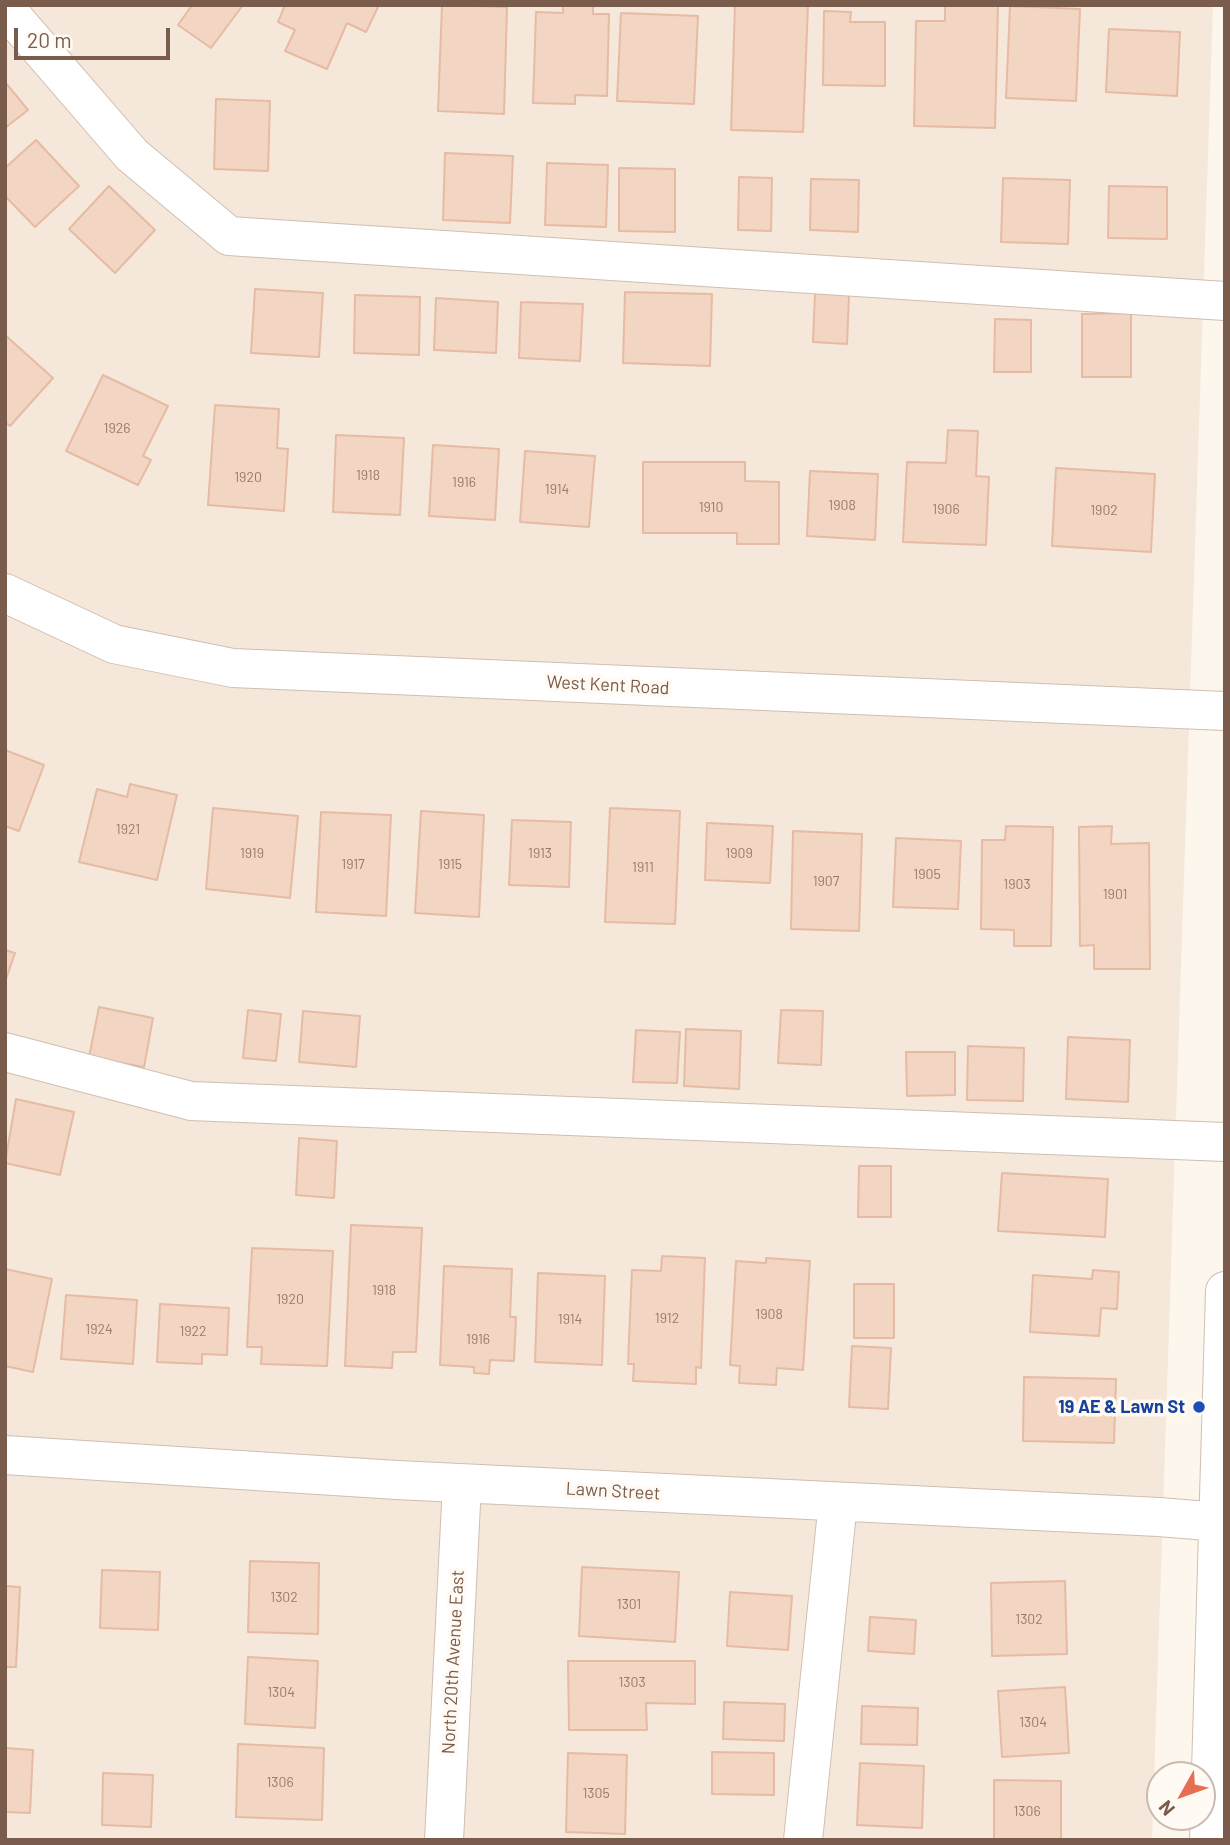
<!DOCTYPE html>
<html>
<head>
<meta charset="utf-8">
<style>
  body { margin:0 }
  #map { position:relative; width:1230px; height:1845px; overflow:hidden; background:#fdf6ec; font-family:Barlow,sans-serif }
  canvas { display:block }
  .frame { position:absolute; inset:0; border:7px solid #7a5c4d; pointer-events:none }
  .north { position:absolute; left:1146px; top:1761px; width:70px; height:70px; box-sizing:border-box; background:#fffaf3; border:2px solid #cabbb1; border-radius:50%; rotate:230deg; font-size:19px; font-weight:700; line-height:28px; text-align:center; color:#7a5c4d }
  .north::after { content:''; display:block; margin:auto; width:24px; height:32px; background:#e76f51; clip-path:polygon(50% 0,100% 100%,50% 72%,0 100%) }
  .scale { position:absolute; left:14px; top:28px; width:156px; height:32px; box-sizing:border-box; border:4px solid #7a5c4d; border-top:0; padding-left:9px; font-size:21px; line-height:24px; white-space:nowrap; color:#7a5c4d; -webkit-text-stroke:5px #fffaf3; paint-order:stroke }
</style>
</head>
<body>
<div id="map">
<canvas width="1230" height="1845"></canvas>
<div class="frame"></div>
<div class="north">N</div>
<div class="scale">20 m</div>
</div>
<script>
const context = document.querySelector('canvas').getContext('2d');
context.lineJoin = 'round';
function fill(path, color) {
  context.fillStyle = color;
  context.fill(path, 'evenodd');
}
function poly(rows) {
  const path = new Path2D();
  for (const r of rows) {
    path.moveTo(r[0], r[1]);
    for (let i = 2; i < r.length; i += 2) path.lineTo(r[i], r[i + 1]);
  }
  return path;
}
function stroke(path, color, width, dash) {
  context.strokeStyle = color;
  context.lineWidth = width;
  context.lineCap = dash ? 'butt' : 'round';
  context.setLineDash(dash || []);
  context.stroke(path);
}
function drawText(font, color, halo, rows, align = 'center') {
  context.font = font + ' Barlow,sans-serif';
  context.lineWidth = 7;
  context.setLineDash([]);
  context.textBaseline = 'middle';
  context.strokeStyle = halo;
  context.fillStyle = color;
  for (const [text, x, y, turn = 0] of rows) {
    context.save();
    context.translate(x, y);
    context.rotate((+turn || 0) * Math.PI / 180);
    context.textAlign = isNaN(turn) ? turn : align;
    if (halo) context.strokeText(text, 0, 0);
    context.fillText(text, 0, 0);
    context.restore();
  }
}
fill(poly([
  [5,5,1213,5,1152,1840,5,1840]
]), '#f5e8da');
const building = poly([
  [192,5,243,5,211,48,178,25,192,5],
  [285,5,379,5,366,32,347,23,327,69,285,51,295,30,278,22,285,5],
  [442,5,507,7,504,114,438,111,442,5],
  [563,5,593,6,593,14,609,14,607,96,575,95,575,104,533,103,536,12,563,13,563,5],
  [735,5,808,5,803,132,731,130,735,5],
  [945,5,998,5,995,128,914,126,916,21,945,21,945,5],
  [1010,6,1080,9,1076,101,1006,98,1010,6],
  [824,11,851,12,850,22,885,22,885,86,823,85,824,11],
  [621,13,698,16,694,104,617,101,621,13],
  [1109,29,1180,32,1177,96,1106,92,1109,29],
  [5,82,28,110,5,128,5,82],
  [216,99,270,101,268,171,214,169,216,99],
  [36,140,79,186,35,227,5,196,5,168,36,140],
  [445,153,513,156,510,223,443,220,445,153],
  [547,163,608,165,606,227,545,225,547,163],
  [619,168,675,169,675,232,619,231,619,168],
  [739,177,772,178,771,231,738,230,739,177],
  [1003,178,1070,180,1068,244,1001,242,1003,178],
  [811,179,859,180,858,232,810,230,811,179],
  [109,186,155,230,115,273,69,229,109,186],
  [1109,186,1167,187,1167,239,1108,238,1109,186],
  [255,289,323,293,319,357,251,353,255,289],
  [625,292,712,294,710,366,623,363,625,292],
  [815,293,849,295,847,344,813,342,815,293],
  [355,295,420,297,419,355,354,353,355,295],
  [436,298,498,302,496,353,434,350,436,298],
  [521,302,583,304,580,361,519,358,521,302],
  [1131,313,1131,377,1082,377,1082,314,1131,313],
  [995,319,1031,320,1031,372,994,372,995,319],
  [5,335,53,378,10,426,5,422,5,335],
  [103,375,168,406,143,456,151,460,138,485,66,451,103,375],
  [215,405,279,409,277,448,288,449,284,511,208,505,215,405],
  [948,430,978,431,976,476,989,477,986,545,903,542,907,462,946,463,948,430],
  [336,435,404,438,400,515,333,512,336,435],
  [433,445,499,449,495,520,429,516,433,445],
  [525,451,595,456,589,527,520,522,525,451],
  [643,462,745,462,745,481,779,482,779,544,737,544,737,533,643,533,643,462],
  [1056,468,1155,474,1151,552,1052,546,1056,468],
  [810,471,878,474,875,540,807,536,810,471],
  [5,750,44,765,19,831,5,826,5,750],
  [130,784,177,795,157,880,79,862,97,789,127,797,130,784],
  [213,808,298,816,290,898,206,889,213,808],
  [610,808,680,811,675,924,605,922,610,808],
  [421,811,484,815,479,917,415,913,421,811],
  [321,812,391,815,386,916,316,912,321,812],
  [512,820,571,822,569,887,509,885,512,820],
  [707,823,773,826,770,883,705,880,707,823],
  [1006,826,1053,827,1051,946,1014,946,1014,930,981,929,982,840,1005,840,1006,826],
  [1112,826,1111,844,1149,843,1150,969,1094,969,1094,945,1080,946,1079,827,1112,826],
  [793,831,862,834,859,931,791,929,793,831],
  [896,838,961,841,958,909,893,907,896,838],
  [5,950,15,953,5,982,5,950],
  [99,1007,153,1018,144,1067,89,1057,99,1007],
  [248,1010,281,1014,276,1061,243,1058,248,1010],
  [781,1010,823,1011,821,1065,778,1063,781,1010],
  [303,1011,360,1016,356,1067,299,1062,303,1011],
  [686,1029,741,1031,739,1089,684,1086,686,1029],
  [636,1030,680,1032,677,1083,633,1082,636,1030],
  [1068,1037,1130,1040,1128,1102,1066,1099,1068,1037],
  [968,1046,1024,1048,1023,1101,967,1100,968,1046],
  [906,1052,955,1052,955,1095,907,1096,906,1052],
  [16,1099,74,1112,60,1175,5,1163,16,1099],
  [299,1138,337,1141,334,1198,296,1195,299,1138],
  [859,1166,891,1166,891,1217,858,1217,859,1166],
  [1002,1173,1108,1179,1105,1237,998,1231,1002,1173],
  [351,1225,422,1228,416,1352,393,1352,392,1368,345,1366,351,1225],
  [252,1248,333,1251,327,1366,261,1364,262,1347,247,1347,252,1248],
  [662,1256,705,1258,701,1368,696,1367,696,1384,633,1381,634,1364,628,1364,632,1270,661,1271,662,1256],
  [766,1258,810,1261,803,1370,777,1368,776,1385,739,1383,740,1366,730,1365,736,1261,766,1263,766,1258],
  [444,1266,512,1269,510,1317,516,1317,514,1361,490,1360,489,1374,474,1373,474,1367,440,1365,444,1266],
  [5,1269,52,1279,33,1372,5,1366,5,1269],
  [1093,1270,1119,1272,1117,1309,1101,1308,1099,1336,1030,1332,1033,1275,1092,1279,1093,1270],
  [538,1273,605,1276,602,1365,535,1362,538,1273],
  [854,1284,894,1284,894,1338,854,1338,854,1284],
  [66,1295,137,1300,133,1364,61,1359,66,1295],
  [160,1304,229,1308,227,1355,202,1354,202,1364,157,1362,160,1304],
  [852,1346,891,1348,888,1409,849,1407,852,1346],
  [1024,1377,1116,1379,1114,1443,1023,1441,1024,1377],
  [250,1561,319,1563,318,1634,248,1632,250,1561],
  [582,1567,679,1572,675,1642,579,1636,582,1567],
  [102,1570,160,1572,158,1630,100,1628,102,1570],
  [1065,1581,1067,1654,992,1656,991,1583,1065,1581],
  [5,1586,20,1587,16,1667,5,1667,5,1586],
  [730,1592,792,1596,788,1650,727,1646,730,1592],
  [870,1617,916,1620,914,1654,868,1651,870,1617],
  [248,1657,318,1661,315,1728,245,1724,248,1657],
  [568,1661,695,1661,695,1704,646,1703,647,1730,569,1730,568,1661],
  [1065,1687,1069,1753,1002,1757,998,1691,1065,1687],
  [724,1702,785,1704,784,1741,723,1739,724,1702],
  [862,1706,918,1708,917,1745,861,1744,862,1706],
  [238,1744,324,1748,322,1820,236,1817,238,1744],
  [5,1748,33,1750,30,1813,5,1812,5,1748],
  [712,1752,774,1753,774,1795,712,1794,712,1752],
  [568,1753,627,1755,625,1834,566,1832,568,1753],
  [860,1763,924,1766,922,1828,857,1825,860,1763],
  [103,1773,153,1775,151,1827,102,1825,103,1773],
  [994,1780,1061,1781,1061,1840,994,1840,994,1780]
]);
fill(building, '#f3d5c3');
stroke(building, '#e6bba3', 2);
const minor = poly([
  [5,8,132,155,229,236,1225,301],
  [5,593,114,644,233,668,1225,711],
  [5,1052,191,1101,1225,1142],
  [5,1455,397,1480,1159,1517,1220,1522],
  [444,1840,462,1484],
  [803,1840,838,1502],
  [1209,1840,1225,1291]
]);
stroke(minor, '#d1beb0', 40);
stroke(minor, '#fff', 38);
for (const [x, y, r, color] of [
  [1199,1407,7,"#1a4fb4"]
]) {
  const dot = new Path2D();
  dot.arc(x, y, r, 0, 2 * Math.PI);
  context.fillStyle = color;
  context.fill(dot);
  stroke(dot, '#fffaf3', 2.5);
}
drawText('14px', '#987a6a', null, [
  ["1926",117,428],
  ["1918",368,475],
  ["1920",248,477],
  ["1916",464,482],
  ["1914",557,489],
  ["1908",842,505],
  ["1910",711,507],
  ["1906",946,509],
  ["1902",1104,510],
  ["1921",128,829],
  ["1919",252,853],
  ["1913",540,853],
  ["1909",739,853],
  ["1917",353,864],
  ["1915",450,864],
  ["1911",643,867],
  ["1905",927,874],
  ["1907",826,881],
  ["1903",1017,884],
  ["1901",1115,894],
  ["1918",384,1290],
  ["1920",290,1299],
  ["1908",769,1314],
  ["1912",667,1318],
  ["1914",570,1319],
  ["1924",99,1329],
  ["1922",193,1331],
  ["1916",478,1339],
  ["1302",284,1597],
  ["1301",629,1604],
  ["1302",1029,1619],
  ["1303",632,1682],
  ["1304",281,1692],
  ["1304",1033,1722],
  ["1306",280,1782],
  ["1305",596,1793],
  ["1306",1027,1811]
]);
drawText('18px', '#7a5c4d', '#fffaf3', [
  ["West Kent Road",608,685,3],
  ["Lawn Street",613,1491,3],
  ["North 20th Avenue East",453,1662,-87]
]);
drawText('bold 18px', '#164399', '#fffaf3', [
  ["19 AE & Lawn St",1185,1407]
], 'right');
</script>
</body>
</html>
